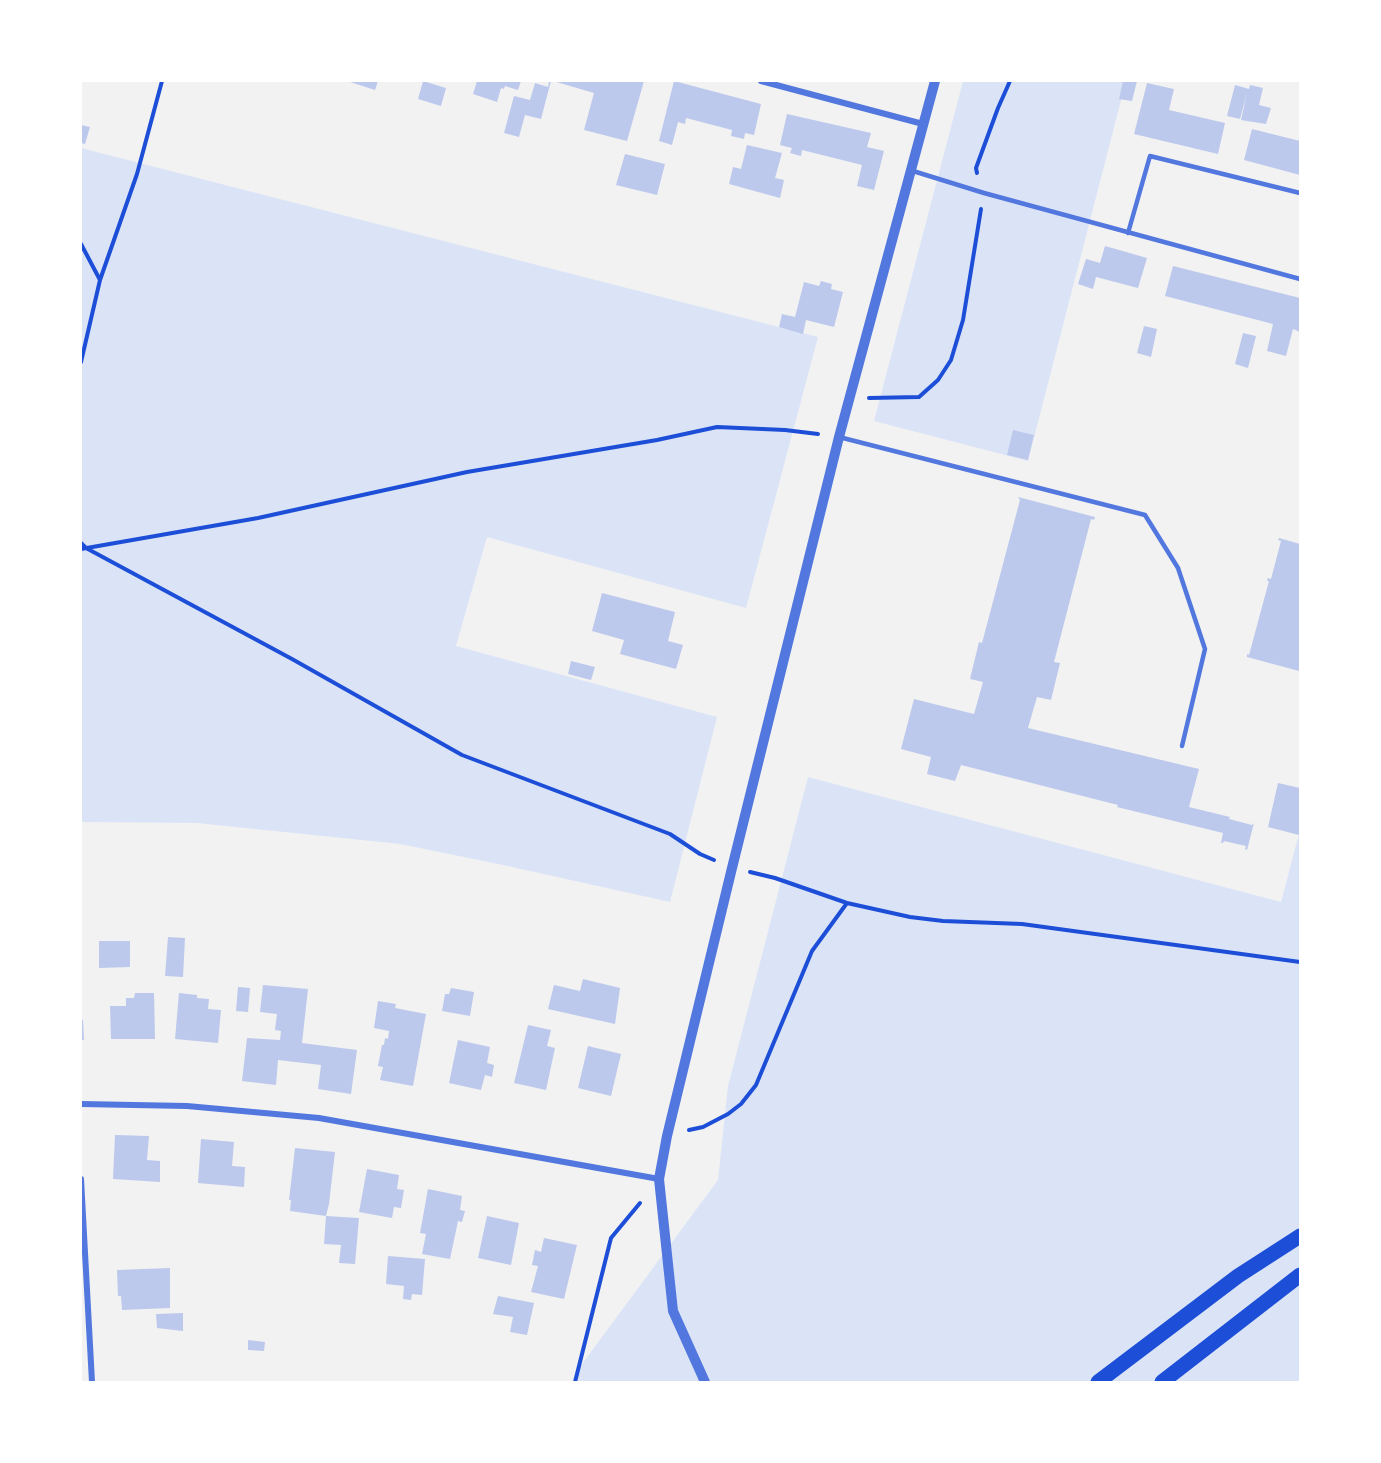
<!DOCTYPE html>
<html>
<head>
<meta charset="utf-8">
<style>
  body { margin:0 }
  #map { position:relative; width:1381px; height:1463px; overflow:hidden; background:#f2f2f2; font-family:Ubuntu,sans-serif }
  canvas { display:block }
  .frame { position:absolute; inset:0; border:82px solid #fff; pointer-events:none }
</style>
</head>
<body>
<div id="map">
<canvas width="1381" height="1463"></canvas>
<div class="frame"></div>
</div>
<script>
const context = document.querySelector('canvas').getContext('2d');
context.lineJoin = 'round';
function fill(path, color) {
  context.fillStyle = color;
  context.fill(path, 'evenodd');
}
function poly(rows) {
  const path = new Path2D();
  for (const r of rows) {
    path.moveTo(r[0], r[1]);
    for (let i = 2; i < r.length; i += 2) path.lineTo(r[i], r[i + 1]);
  }
  return path;
}
function stroke(path, color, width, dash) {
  context.strokeStyle = color;
  context.lineWidth = width;
  context.lineCap = dash ? 'butt' : 'round';
  context.setLineDash(dash || []);
  context.stroke(path);
}
fill(poly([
  [963,81,1126,81,1028,461,874,421],
  [81,148,818,337,746,608,487,537,456,646,717,717,670,902,503,865,400,844,197,823,81,822],
  [808,777,1281,902,1300,830,1300,1382,574,1382,579,1368,718,1180,728,1086]
]), '#dbe4f7');
fill(poly([
  [347,81,378,81,375,90],
  [423,81,446,88,441,106,418,99],
  [477,81,521,81,518,90,505,86,504,89,501,88,497,102,473,94],
  [549,81,551,81,541,119,525,115,519,137,504,133,514,96,530,100,535,83,548,87],
  [553,81,644,81,627,141,584,130,594,93],
  [674,81,761,104,754,135,745,133,744,139,731,136,732,130,686,118,685,124,678,122,672,145,659,141],
  [1123,81,1137,81,1132,101,1119,99],
  [1147,83,1174,89,1169,110,1225,123,1218,154,1134,134],
  [1235,85,1249,89,1250,85,1263,88,1259,105,1271,108,1266,124,1241,120,1247,93,1240,119,1227,116],
  [787,114,871,133,867,147,884,151,874,190,857,186,862,165,802,150,801,156,790,153,792,148,780,145],
  [81,125,90,127,85,144,81,143],
  [1252,129,1300,141,1300,175,1244,160],
  [747,145,782,153,775,178,784,180,780,198,729,184,733,167,741,169],
  [625,154,665,164,657,195,616,185],
  [1105,246,1147,258,1138,288,1096,277,1093,289,1078,284,1086,259,1100,263],
  [1173,266,1300,298,1300,332,1293,329,1286,356,1267,351,1273,324,1165,296],
  [821,281,832,284,831,289,843,292,834,327,806,320,803,334,779,327,782,314,795,317,804,282,819,286],
  [1144,326,1157,329,1151,357,1137,353],
  [1243,333,1256,336,1248,368,1235,364],
  [1013,430,1034,435,1028,460,1007,455],
  [1018,497,1095,517,1094,520,1091,519,1054,662,1060,663,1051,700,1037,697,1028,728,1199,769,1189,807,1230,817,1229,819,1252,825,1254,823,1247,850,1245,849,1246,846,1224,841,1223,843,1221,843,1223,833,1117,807,1118,805,961,765,955,781,927,774,931,757,901,749,914,699,974,714,983,682,970,679,979,642,982,643,1020,500],
  [1279,538,1300,544,1299,671,1247,657,1247,654,1249,655,1269,581,1267,581,1268,578,1271,579,1281,541,1278,540],
  [602,593,675,612,668,641,683,645,676,669,620,654,624,640,592,631],
  [571,661,595,667,591,680,568,674],
  [1278,783,1300,788,1299,835,1268,827],
  [168,937,185,938,183,977,165,976],
  [99,941,130,941,130,967,99,968],
  [583,979,620,988,615,1024,548,1009,554,985,580,991],
  [263,985,308,989,302,1043,357,1050,351,1094,318,1089,321,1065,278,1060,276,1085,242,1081,247,1038,280,1040,281,1031,275,1030,277,1014,260,1012],
  [238,987,250,988,248,1012,236,1011],
  [451,988,474,992,470,1016,442,1011,445,994,449,994],
  [135,993,154,993,155,1039,111,1039,110,1006,126,1006,126,998,134,998],
  [179,993,197,995,197,998,209,999,208,1009,221,1010,218,1043,175,1039],
  [378,1001,396,1004,395,1008,426,1014,413,1086,380,1080,383,1067,378,1066,382,1045,384,1045,385,1038,388,1039,389,1031,374,1028],
  [81,1020,83,1020,84,1040,81,1040],
  [528,1025,551,1030,547,1046,555,1048,546,1090,514,1083],
  [458,1040,490,1047,487,1063,494,1065,492,1077,485,1075,481,1090,449,1083],
  [588,1046,621,1054,611,1096,578,1088],
  [115,1135,149,1136,147,1160,160,1161,160,1182,113,1179],
  [201,1139,234,1142,232,1166,245,1167,244,1187,198,1183],
  [295,1148,335,1152,329,1204,326,1216,290,1211,291,1200,289,1200],
  [367,1169,399,1175,397,1189,404,1190,401,1208,394,1207,392,1218,359,1212],
  [428,1189,462,1196,460,1210,465,1211,462,1222,458,1221,450,1259,422,1254,426,1234,420,1233],
  [326,1216,359,1218,355,1264,339,1263,341,1245,324,1244],
  [487,1216,519,1223,511,1265,478,1258],
  [544,1238,577,1245,564,1299,531,1292,538,1266,532,1265,535,1250,541,1252],
  [388,1256,425,1259,422,1295,412,1294,411,1300,403,1299,404,1286,386,1284],
  [170,1268,170,1308,122,1310,121,1296,118,1296,117,1270],
  [498,1296,534,1303,527,1335,510,1332,513,1317,493,1314],
  [183,1313,183,1331,157,1328,156,1314],
  [248,1340,265,1342,264,1351,248,1350]
]), '#bdc9ec');
stroke(poly([
  [977,173,976,168,998,108,1010,81],
  [81,244,100,280],
  [81,362,100,280,137,174,162,81],
  [869,398,919,397,938,380,951,360,963,320,981,209],
  [81,543,86,548,292,659,462,755,670,834,700,854,714,860],
  [81,549,258,518,467,472,657,440,717,427,785,430,818,434],
  [750,872,775,878,847,903,910,917,943,921,1022,924,1300,962],
  [689,1130,703,1127,728,1114,741,1104,756,1085,812,951,847,903],
  [575,1382,611,1238,640,1203]
]), '#1d4ed8', 4);
stroke(poly([
  [913,171,984,193,1300,279],
  [1128,233,1150,156,1300,193],
  [839,437,1145,515,1178,568,1205,649,1182,746]
]), '#5277de', 4.5);
stroke(poly([
  [761,81,923,124],
  [81,1104,187,1106,319,1118,659,1179],
  [81,1179,92,1382]
]), '#5277de', 6);
stroke(poly([
  [705,1382,673,1311,659,1179,667,1136,732,868,839,437,935,81]
]), '#5277de', 10);
stroke(poly([
  [1098,1382,1238,1276,1300,1236],
  [1162,1382,1300,1275]
]), '#1d4ed8', 15);
</script>
</body>
</html>
